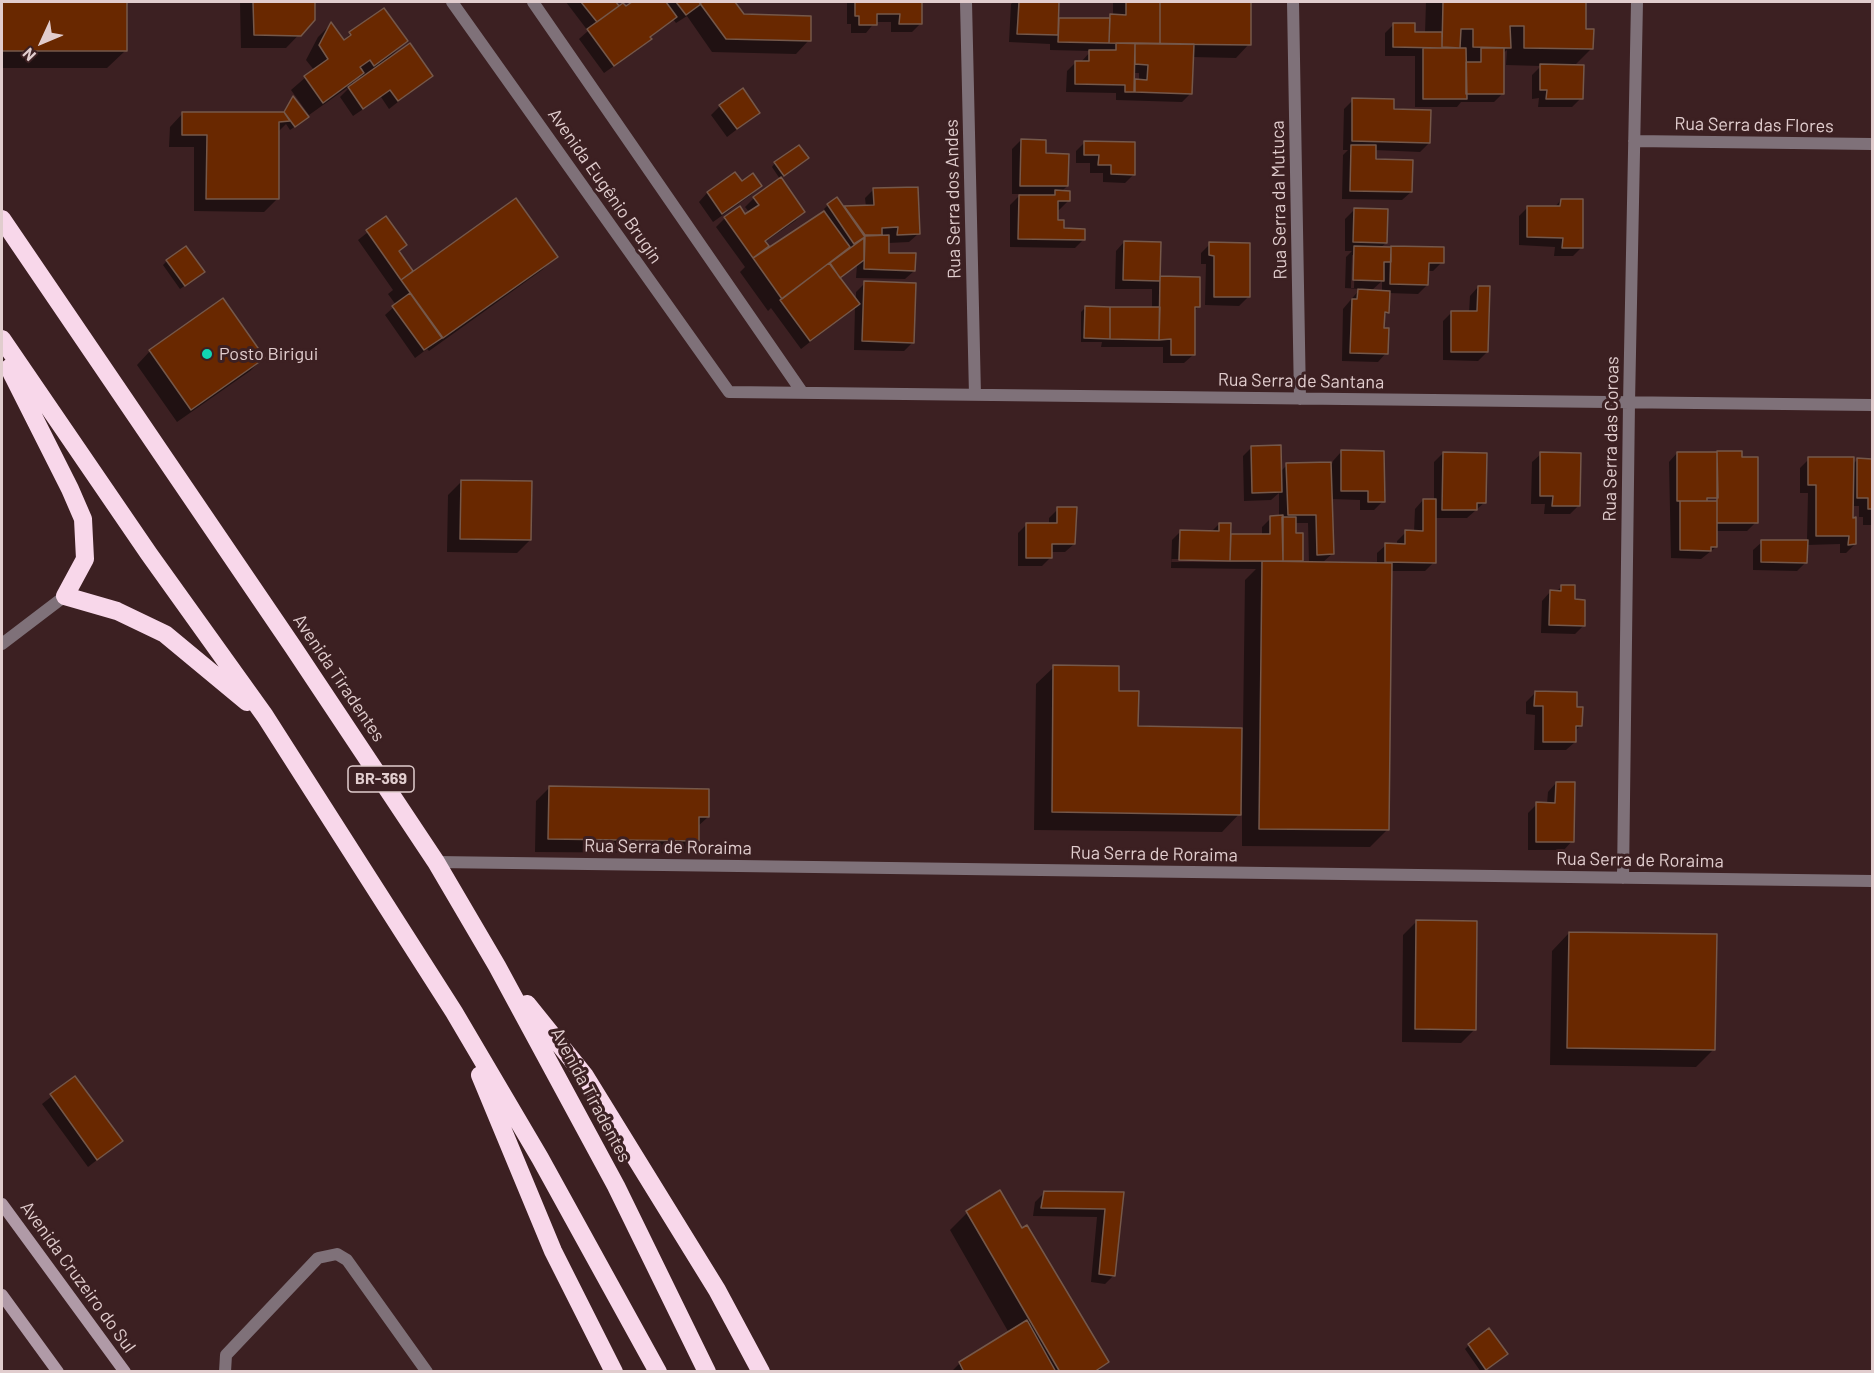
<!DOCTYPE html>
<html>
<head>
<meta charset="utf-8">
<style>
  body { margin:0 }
  #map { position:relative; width:1874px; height:1373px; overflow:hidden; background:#3c2022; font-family:Barlow,sans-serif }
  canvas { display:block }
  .frame { position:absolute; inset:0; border:3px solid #e1cdce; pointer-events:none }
  .north { position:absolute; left:12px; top:12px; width:60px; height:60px; -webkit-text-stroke:4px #3c2022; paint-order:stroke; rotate:226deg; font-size:16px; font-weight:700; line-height:24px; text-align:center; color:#e1cdce }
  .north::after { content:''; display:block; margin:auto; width:21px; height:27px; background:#e1cdce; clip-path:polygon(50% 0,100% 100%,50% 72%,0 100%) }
</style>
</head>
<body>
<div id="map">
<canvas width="1874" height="1373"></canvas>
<div class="frame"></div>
<div class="north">N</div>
</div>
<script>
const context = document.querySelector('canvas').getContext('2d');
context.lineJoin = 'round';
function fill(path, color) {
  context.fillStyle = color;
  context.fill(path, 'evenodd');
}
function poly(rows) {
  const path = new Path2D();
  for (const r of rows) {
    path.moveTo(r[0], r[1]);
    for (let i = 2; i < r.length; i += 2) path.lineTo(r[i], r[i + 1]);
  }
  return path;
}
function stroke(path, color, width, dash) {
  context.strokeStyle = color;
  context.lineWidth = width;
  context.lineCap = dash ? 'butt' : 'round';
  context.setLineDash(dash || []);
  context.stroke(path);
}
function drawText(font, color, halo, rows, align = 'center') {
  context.font = font + ' Barlow,sans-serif';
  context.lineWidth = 6;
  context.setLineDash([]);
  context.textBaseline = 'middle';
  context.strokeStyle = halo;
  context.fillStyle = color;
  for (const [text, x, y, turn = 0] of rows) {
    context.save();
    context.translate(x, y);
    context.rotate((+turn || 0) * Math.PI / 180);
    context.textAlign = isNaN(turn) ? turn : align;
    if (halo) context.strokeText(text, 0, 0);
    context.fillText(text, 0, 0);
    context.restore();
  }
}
fill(poly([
  [2,2,125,2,125,51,107,68,2,68],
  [240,2,313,2,313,20,286,48,241,48],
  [566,2,614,2,619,8,625,8,635,2,733,2,743,15,809,40,796,54,712,52,687,16,676,23,673,19,649,38,641,47,604,73,579,39,588,31],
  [847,2,921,2,921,23,912,32,891,32,891,22,875,22,866,33,851,33,851,24,847,24],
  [1013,2,1058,2,1057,19,1106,20,1113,16,1113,2,1250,2,1249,44,1236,58,1192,57,1191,93,1182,102,1116,100,1116,93,1066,92,1067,71,1076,62,1081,62,1091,51,1050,50,1050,44,1009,42,1011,4],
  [1133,73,1139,73,1139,81,1133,81],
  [1426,2,1585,2,1584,31,1592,48,1574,66,1581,98,1572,107,1538,107,1539,98,1532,99,1532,75,1541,66,1506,65,1507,50,1502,54,1503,93,1494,102,1461,102,1457,107,1415,107,1415,56,1385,56,1385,33,1394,24,1414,34,1425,34],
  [331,24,343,41,350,34,406,41,389,58,431,76,389,109,381,97,353,116,340,97,348,89,347,88,309,115,291,90,314,70,306,60,318,37],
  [359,76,361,80,351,87,350,86],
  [293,99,303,121,290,130,286,124,278,132,277,199,264,212,194,211,194,147,169,147,170,127,183,113,283,114],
  [1353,100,1429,143,1420,152,1374,150,1374,161,1411,192,1402,200,1342,199,1343,155,1348,150,1343,150,1344,109],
  [720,106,758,113,727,137,711,115],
  [1021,140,1044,154,1067,186,1061,192,1068,201,1059,210,1057,210,1057,221,1062,230,1083,240,1075,248,1010,247,1010,205,1021,194,1012,194,1012,149],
  [1085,142,1134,174,1125,183,1103,182,1103,173,1090,173,1090,163,1076,163,1076,151],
  [803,162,780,178,804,212,795,221,765,242,767,246,760,253,826,212,824,209,828,205,844,209,866,207,865,198,874,189,918,234,909,242,888,243,887,254,914,271,905,279,856,278,857,265,839,278,856,301,856,292,865,283,913,342,904,351,854,350,855,307,801,349,771,308,768,311,740,272,745,267,716,227,725,218,745,216,750,213,745,207,754,198,780,179,772,167,775,163],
  [735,174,741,183,760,186,751,195,713,222,699,202,707,193],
  [1561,200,1581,248,1573,256,1554,256,1555,247,1519,245,1519,216,1528,207,1554,208],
  [1354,210,1386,243,1380,248,1442,262,1433,271,1427,271,1427,285,1418,294,1388,293,1388,312,1383,316,1383,329,1386,353,1378,362,1342,361,1343,309,1360,289,1345,288,1346,257,1352,251,1345,251,1345,219],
  [1352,255,1355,255,1354,288,1351,288],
  [1382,281,1382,292,1371,291],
  [386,218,405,245,398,252,407,277,556,256,542,270,429,351,427,349,415,358,385,315,396,305,388,294,393,290,358,240],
  [1124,242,1159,278,1198,307,1194,311,1193,355,1184,363,1163,363,1163,347,1101,347,1102,342,1081,342,1081,312,1085,308,1152,309,1152,289,1115,289,1116,251],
  [1210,244,1248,297,1239,306,1205,305,1206,264,1201,264,1201,253],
  [167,261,199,276,180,289,163,265],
  [1478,287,1487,352,1478,361,1443,360,1443,321,1452,312,1469,313,1470,296],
  [150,351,263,358,250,371,177,422,137,365],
  [1252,447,1280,472,1287,465,1332,464,1333,461,1341,452,1383,501,1374,510,1360,510,1360,500,1331,499,1332,554,1322,563,1377,564,1377,553,1386,545,1397,545,1397,541,1406,532,1414,532,1415,509,1423,500,1434,500,1434,462,1443,453,1485,502,1467,518,1434,518,1434,562,1425,571,1390,571,1387,830,1370,847,1242,846,1242,811,1222,832,1034,830,1036,684,1054,667,1117,692,1137,728,1243,729,1245,580,1256,569,1171,568,1172,540,1180,532,1211,532,1219,524,1229,535,1262,535,1262,527,1271,518,1279,517,1279,493,1271,500,1244,501,1243,456],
  [1294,523,1308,523,1309,563,1301,563,1301,535,1294,534],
  [1171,559,1266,559,1263,562,1171,562],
  [1677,453,1756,522,1747,531,1716,531,1716,547,1701,559,1671,558,1669,462],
  [1705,497,1719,497,1719,503,1705,503],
  [1541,454,1579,505,1570,514,1544,514,1545,504,1531,504,1532,462],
  [1809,459,1852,465,1857,460,1872,460,1872,525,1863,525,1863,517,1859,517,1859,506,1852,506,1855,544,1846,553,1840,553,1840,544,1806,545,1806,562,1797,571,1753,570,1753,550,1762,542,1807,541,1808,493,1800,493,1800,468],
  [461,482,530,540,517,553,447,552,448,495],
  [1058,509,1074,544,1065,552,1050,552,1050,558,1042,566,1018,566,1018,533,1027,524,1049,524,1049,518],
  [1562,586,1573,601,1584,625,1575,634,1541,633,1542,601,1550,592,1556,592],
  [1535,693,1575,708,1581,725,1575,731,1575,742,1566,750,1534,750,1535,715,1526,714,1526,702],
  [1556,783,1572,841,1564,850,1528,850,1528,813,1537,804,1547,804,1548,792],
  [549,788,708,817,697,827,697,840,684,853,535,852,536,801],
  [1417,921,1474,1030,1461,1043,1402,1042,1403,935],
  [1569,933,1714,1049,1696,1067,1550,1065,1552,951],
  [75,1078,121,1141,88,1167,42,1104],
  [1044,1193,1122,1194,1114,1275,1105,1284,1091,1282,1097,1217,1033,1216,1035,1202],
  [967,1213,1107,1362,1097,1372,951,1372,960,1363,1009,1333,950,1230],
  [1469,1345,1502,1358,1481,1372,1465,1349]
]), '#0007');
const building = poly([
  [2,2,127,2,127,51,2,51,2,2],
  [253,2,315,2,315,20,301,36,254,35,253,2],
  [581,2,616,2,619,6,597,22,581,2],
  [632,2,666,2,677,17,650,37,652,39,614,66,587,29,623,3,626,6,632,2],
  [676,2,699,2,701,4,686,15,676,2],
  [699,2,735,2,744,14,811,16,811,41,726,39,699,2],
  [855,2,922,2,922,24,899,24,900,14,877,14,877,25,859,25,859,16,855,16,855,2],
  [1019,2,1059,2,1058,35,1017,34,1019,2],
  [1126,2,1160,2,1160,44,1109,43,1110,14,1126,15,1126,2],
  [1160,2,1251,2,1251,45,1160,44,1160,2],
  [1443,2,1586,2,1586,29,1594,29,1593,49,1524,48,1524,26,1510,26,1511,48,1473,47,1473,29,1461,29,1460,48,1442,47,1443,2],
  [384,8,408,41,374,66,370,60,360,67,364,73,323,103,304,76,328,59,319,45,331,22,344,40,351,35,349,32,384,8],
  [1059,18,1110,18,1109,43,1058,42,1059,18],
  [1393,23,1415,23,1415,32,1442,32,1442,48,1393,47,1393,23],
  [410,43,433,76,398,101,390,90,363,109,348,87,410,43],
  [1116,43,1135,43,1134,92,1125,92,1125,85,1075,84,1075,61,1089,61,1089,50,1116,50,1116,43],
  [1135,43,1194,44,1192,94,1135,92,1135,79,1147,80,1148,65,1135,64,1135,43],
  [1423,48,1466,48,1467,99,1423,99,1423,48],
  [1481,48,1504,48,1504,94,1466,94,1466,62,1481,62,1481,48],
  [1540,64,1584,65,1583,99,1546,99,1547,90,1540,90,1540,64],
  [743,88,760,113,737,129,719,105,743,88],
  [293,96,309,117,295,127,284,112,293,96],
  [1352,98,1394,99,1394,109,1431,110,1430,143,1352,141,1352,98],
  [182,112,284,112,290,121,279,122,279,199,206,199,207,135,182,135,182,112],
  [1021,139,1046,140,1046,153,1069,154,1068,186,1020,186,1021,139],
  [1084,141,1135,142,1135,175,1111,174,1111,165,1098,165,1099,155,1084,155,1084,141],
  [799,145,809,158,784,176,774,162,799,145],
  [1351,145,1376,145,1376,159,1413,160,1412,192,1350,191,1351,145],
  [735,172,742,181,753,173,762,186,722,214,707,192,735,172],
  [781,177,805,212,765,241,769,246,753,258,724,217,740,206,745,214,759,205,753,197,781,177],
  [918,187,920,234,897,235,898,227,882,228,882,235,865,235,844,206,874,205,873,188,918,187],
  [1055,190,1070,191,1070,201,1058,201,1058,220,1064,220,1064,228,1085,229,1085,240,1018,239,1019,195,1055,195,1055,190],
  [837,197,865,237,854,244,827,204,837,197],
  [516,198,558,257,443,338,401,280,516,198],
  [1561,199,1583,199,1583,248,1562,248,1563,238,1527,237,1527,206,1560,206,1561,199],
  [1354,208,1388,209,1387,243,1353,242,1354,208],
  [824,211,850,247,782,299,753,258,824,211],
  [386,216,407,245,399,251,413,271,401,280,366,230,386,216],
  [889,235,889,253,916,253,915,271,864,269,865,236,889,235],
  [864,238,864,260,840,278,830,263,864,238],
  [1124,241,1161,242,1160,281,1123,280,1124,241],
  [1209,242,1250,243,1250,297,1214,297,1214,256,1209,255,1209,242],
  [186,246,205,272,185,286,166,260,186,246],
  [1354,246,1391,247,1391,262,1384,262,1384,281,1353,280,1354,246],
  [1391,246,1444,247,1444,263,1429,263,1428,285,1390,284,1391,246],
  [829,263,860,304,810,341,780,300,829,263],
  [1160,276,1200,277,1200,307,1195,307,1195,355,1171,355,1171,339,1159,340,1160,276],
  [864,281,916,283,914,343,862,341,864,281],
  [1478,286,1490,286,1488,352,1451,352,1451,311,1477,311,1478,286],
  [1358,289,1390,291,1389,313,1385,312,1384,328,1389,328,1388,354,1350,353,1352,299,1357,299,1358,289],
  [410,293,442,338,424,350,392,306,410,293],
  [223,298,265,358,191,410,149,350,223,298],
  [1085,306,1110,307,1110,339,1084,338,1085,306],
  [1110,307,1160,307,1159,340,1110,339,1110,307],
  [1281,445,1282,492,1252,493,1251,446,1281,445],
  [1341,450,1384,451,1385,502,1368,502,1368,491,1341,491,1341,450],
  [1717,451,1742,451,1742,457,1758,457,1758,523,1717,523,1717,451],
  [1443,452,1487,453,1486,503,1477,503,1477,510,1442,510,1443,452],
  [1540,452,1581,453,1580,506,1552,506,1553,496,1540,496,1540,452],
  [1677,452,1717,452,1718,498,1707,498,1707,501,1677,501,1677,452],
  [1808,457,1854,457,1853,518,1856,517,1856,544,1848,545,1849,536,1816,536,1816,485,1808,485,1808,457],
  [1857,458,1872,459,1872,517,1872,509,1868,509,1868,498,1857,498,1857,458],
  [1331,462,1334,554,1317,555,1316,515,1288,515,1286,463,1331,462],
  [461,480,532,481,531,540,460,539,461,480],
  [1423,499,1436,499,1436,563,1385,562,1385,543,1405,544,1405,530,1423,531,1423,499],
  [1680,501,1717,501,1717,547,1711,547,1711,551,1680,550,1680,501],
  [1057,507,1077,507,1075,544,1052,544,1052,558,1026,558,1026,523,1057,523,1057,507],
  [1283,515,1283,561,1230,561,1231,534,1270,534,1270,516,1283,515],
  [1282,517,1296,517,1296,533,1303,533,1303,561,1283,561,1282,517],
  [1219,523,1231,523,1230,561,1179,560,1180,530,1219,531,1219,523],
  [1761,540,1808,540,1807,563,1761,562,1761,540],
  [1262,561,1392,563,1389,830,1259,829,1262,561],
  [1561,585,1575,585,1575,599,1585,600,1585,626,1549,625,1550,590,1561,591,1561,585],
  [1053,665,1119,666,1119,691,1139,691,1138,726,1242,728,1241,815,1052,812,1053,665],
  [1535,691,1577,692,1577,707,1583,707,1582,726,1576,726,1576,742,1543,742,1543,706,1534,706,1535,691],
  [1556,782,1575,782,1574,842,1536,842,1536,802,1555,803,1556,782],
  [549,786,709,789,709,817,699,817,699,841,548,839,549,786],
  [1416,920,1477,921,1476,1030,1415,1029,1416,920],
  [1569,932,1717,934,1715,1050,1567,1048,1569,932],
  [75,1076,123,1141,97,1160,50,1094,75,1076],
  [1000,1190,1022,1228,1027,1225,1109,1362,1094,1372,1060,1372,966,1211,1000,1190],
  [1044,1191,1124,1192,1115,1276,1099,1274,1105,1209,1041,1208,1044,1191],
  [1027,1320,1056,1372,964,1372,959,1362,1027,1320],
  [1489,1328,1508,1354,1486,1370,1468,1344,1489,1328]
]);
fill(building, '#692800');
stroke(building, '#75584a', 1.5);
stroke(poly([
  [2,644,65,596],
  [225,1372,226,1355,318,1258,337,1254,347,1260,427,1372]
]), '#7f7179', 12);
stroke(poly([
  [452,2,729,392,1872,405],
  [533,2,802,392],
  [966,2,975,395],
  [1293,2,1300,399],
  [1634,141,1872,144],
  [436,862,1872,881],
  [1623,878,1629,403,1637,2]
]), '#7f7179', 12);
stroke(poly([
  [2,1204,125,1372],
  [2,1295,58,1372]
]), '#b09aa7', 12);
stroke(poly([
  [2,219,293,647,436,862,497,966,616,1186,707,1372],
  [2,339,149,554,265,716,454,1012,540,1158,658,1372],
  [9,368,70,489,83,519,85,559,65,596,117,611,165,634,247,702],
  [527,1004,585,1076,717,1290,761,1372],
  [480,1075,553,1251,614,1372]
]), '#f8d7ea', 18);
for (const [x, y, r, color] of [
  [207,354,6,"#10d5b4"]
]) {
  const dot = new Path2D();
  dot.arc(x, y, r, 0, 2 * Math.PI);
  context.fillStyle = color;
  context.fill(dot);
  stroke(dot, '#3c2022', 2);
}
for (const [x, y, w] of [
  [381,779,66]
]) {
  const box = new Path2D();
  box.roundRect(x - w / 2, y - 13, w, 26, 4.5);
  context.fillStyle = '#3c2022';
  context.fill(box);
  stroke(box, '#e1cdce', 1.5);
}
drawText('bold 16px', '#e1cdce', null, [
  ["BR-369",381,779]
]);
drawText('18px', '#e1cdce', '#3c2022', [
  ["Rua Serra das Flores",1754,125,1],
  ["Avenida Eugênio Brugin",605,186,55],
  ["Rua Serra dos Andes",953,199,-91],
  ["Rua Serra da Mutuca",1279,200,-91],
  ["Rua Serra de Santana",1301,381,1],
  ["Rua Serra das Coroas",1611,439,-89],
  ["Avenida Tiradentes",339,678,56],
  ["Rua Serra de Roraima",668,847,1],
  ["Rua Serra de Roraima",1154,854,1],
  ["Rua Serra de Roraima",1640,860,1],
  ["Avenida Tiradentes",591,1095,62],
  ["Avenida Cruzeiro do Sul",78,1277,54]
]);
drawText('18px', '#e1cdce', '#3c2022', [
  ["Posto Birigui",219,354]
], 'left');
</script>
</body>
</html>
